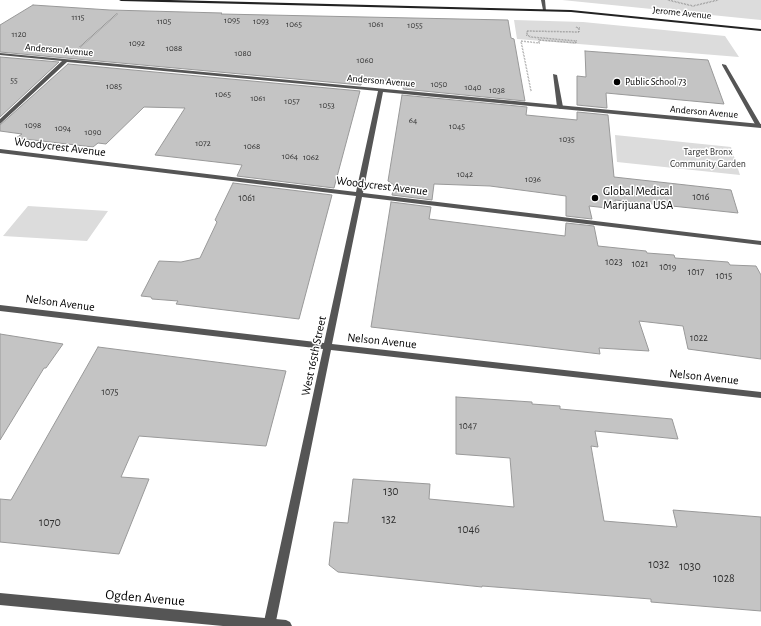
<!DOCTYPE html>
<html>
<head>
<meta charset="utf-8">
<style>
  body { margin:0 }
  canvas { display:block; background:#fff }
</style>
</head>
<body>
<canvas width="761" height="626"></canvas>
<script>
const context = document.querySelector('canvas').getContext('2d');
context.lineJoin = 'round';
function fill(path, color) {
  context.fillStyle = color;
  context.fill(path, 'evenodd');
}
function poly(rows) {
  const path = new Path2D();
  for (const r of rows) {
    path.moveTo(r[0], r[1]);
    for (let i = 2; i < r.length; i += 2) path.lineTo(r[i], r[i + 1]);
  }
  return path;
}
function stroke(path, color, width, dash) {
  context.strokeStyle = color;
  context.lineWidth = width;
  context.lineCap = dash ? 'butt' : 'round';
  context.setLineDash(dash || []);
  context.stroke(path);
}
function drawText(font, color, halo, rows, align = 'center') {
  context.font = font + ' "Alegreya Sans",sans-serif';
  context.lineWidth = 3;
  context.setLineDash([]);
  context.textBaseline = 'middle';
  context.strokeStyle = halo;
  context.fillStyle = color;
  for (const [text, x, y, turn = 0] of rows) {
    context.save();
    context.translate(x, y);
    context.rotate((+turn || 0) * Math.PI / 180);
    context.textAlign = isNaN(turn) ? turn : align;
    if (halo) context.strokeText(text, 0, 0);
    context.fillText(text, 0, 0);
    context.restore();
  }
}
fill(poly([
  [562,0,761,0,761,20],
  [514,20,583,22,725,36,739,57,517,39],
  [615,135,731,147,740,175,617,162],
  [28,206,108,211,87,241,3,236]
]), '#dcdcdc');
const building = poly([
  [33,5,110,10,222,13,221,14,508,20,511,38,514,39,525,101,403,89,404,82,363,78,361,85,0,52,0,25,33,5],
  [585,51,708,60,724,104,606,93,607,108,577,105,577,76,586,77,585,51],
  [0,57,59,62,0,117,0,57],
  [68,64,360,91,334,188,237,176,242,165,155,155,185,108,144,107,106,144,98,143,93,147,16,138,22,134,0,131,0,125,68,64],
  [402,95,527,107,526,115,577,120,577,112,608,115,614,177,731,190,738,213,615,200,616,209,589,206,592,219,566,216,566,196,490,186,434,184,432,200,392,195,394,185,388,181,402,95],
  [233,183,332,195,299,319,176,304,178,301,152,299,151,297,141,296,159,261,181,262,200,258,217,222,215,220,233,183],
  [391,202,431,207,429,219,565,236,566,223,594,226,598,246,646,251,647,253,674,255,675,258,728,262,730,265,756,266,761,275,761,359,688,349,683,326,639,321,649,351,599,348,600,354,371,327,391,202],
  [0,334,63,344,46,368,44,368,0,440,0,334],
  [98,347,286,371,266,446,139,436,121,477,149,479,119,554,0,542,0,499,11,500,98,347],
  [456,397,532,402,532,404,560,406,560,409,672,419,678,439,595,431,598,447,591,446,604,521,677,527,673,510,761,517,761,611,651,602,651,599,482,586,482,587,338,572,329,565,334,522,348,523,353,479,430,484,429,499,514,507,510,458,456,454,456,397]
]);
fill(building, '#c4c4c4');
stroke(building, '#999', 1);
stroke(poly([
  [668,0,693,6,718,0],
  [80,47,118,13],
  [531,91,521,41,539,43,539,40,576,43,576,41,531,37,527,35,527,31,579,32,579,28,575,27]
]), '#777', 1.5, [0.5, 1]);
fill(poly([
  [722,64,726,65,761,125,761,127,756,126,722,65,722,64],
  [553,74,557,75,563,107,560,109,557,107,553,74]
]), '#555');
fill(poly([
  [541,0,545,0,546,11,543,10,541,0],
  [0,53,761,124,761,128,383,92,363,193,761,241,761,245,362,197,332,344,761,392,761,398,331,350,275,626,263,626,323,349,0,311,0,305,324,343,356,196,0,153,0,149,356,192,378,91,67,62,0,124,0,119,62,61,0,55,0,53]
]), '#555');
fill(poly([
  [0,593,286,620,290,622,292,626,223,626,0,605,0,593]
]), '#555');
fill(poly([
  [119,0,170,0,571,10,761,29,761,31,571,12,121,1,119,0]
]), '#222');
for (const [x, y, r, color] of [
  [617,82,4,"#000"],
  [595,198,4,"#000"]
]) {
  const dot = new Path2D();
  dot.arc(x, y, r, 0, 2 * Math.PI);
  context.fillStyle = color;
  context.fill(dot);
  stroke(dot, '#fff', 1.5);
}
drawText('9px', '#313131', null, [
  ["1115",78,17],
  ["1095",232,20],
  ["1105",164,21],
  ["1093",261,21],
  ["1065",294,24],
  ["1061",376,24],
  ["1055",415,25],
  ["1120",19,34],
  ["1092",137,43],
  ["1088",174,48],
  ["1080",243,53],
  ["1060",365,60],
  ["55",14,80],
  ["1050",439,84],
  ["1085",114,86],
  ["1040",473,87],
  ["1038",497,90],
  ["1065",223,94],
  ["1061",258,98],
  ["1057",292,101],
  ["1053",327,105],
  ["64",413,120],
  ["1098",33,125],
  ["1045",457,126],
  ["1094",63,128],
  ["1090",93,132],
  ["1035",567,139],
  ["1072",203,143],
  ["1068",252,146],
  ["1064",290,156],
  ["1062",311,157],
  ["1042",465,174],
  ["1036",533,179]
]);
drawText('10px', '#000', '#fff', [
  ["Jerome Avenue",682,13,6],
  ["Anderson Avenue",59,50,5],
  ["Anderson Avenue",381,81,5],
  ["Anderson Avenue",704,112,5]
]);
drawText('10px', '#000', '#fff', [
  ["Public School 73",625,82]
], 'left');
drawText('10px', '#333', '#fff', [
  ["Target Bronx",708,152],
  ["Community Garden",708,164]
]);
drawText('10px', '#313131', null, [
  ["1016",701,197],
  ["1061",247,198],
  ["1023",614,262],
  ["1021",640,264],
  ["1019",668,267],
  ["1017",696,272],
  ["1015",724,276],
  ["1022",699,338],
  ["1075",110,392],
  ["1047",468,426]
]);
drawText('12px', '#000', '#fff', [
  ["Woodycrest Avenue",60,147,7],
  ["Woodycrest Avenue",382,186,7],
  ["Nelson Avenue",60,303,7],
  ["Nelson Avenue",382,341,6],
  ["West 165th Street",314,356,-78],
  ["Nelson Avenue",704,377,6]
]);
drawText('12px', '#000', '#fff', [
  ["Global Medical",603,191],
  ["Marijuana USA",603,205]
], 'left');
drawText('12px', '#313131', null, [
  ["130",391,491],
  ["132",389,519],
  ["1070",50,522],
  ["1046",469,529],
  ["1032",659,564],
  ["1030",690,566],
  ["1028",724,578]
]);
drawText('14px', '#000', '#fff', [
  ["Ogden Avenue",145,598,5]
]);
</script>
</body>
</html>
